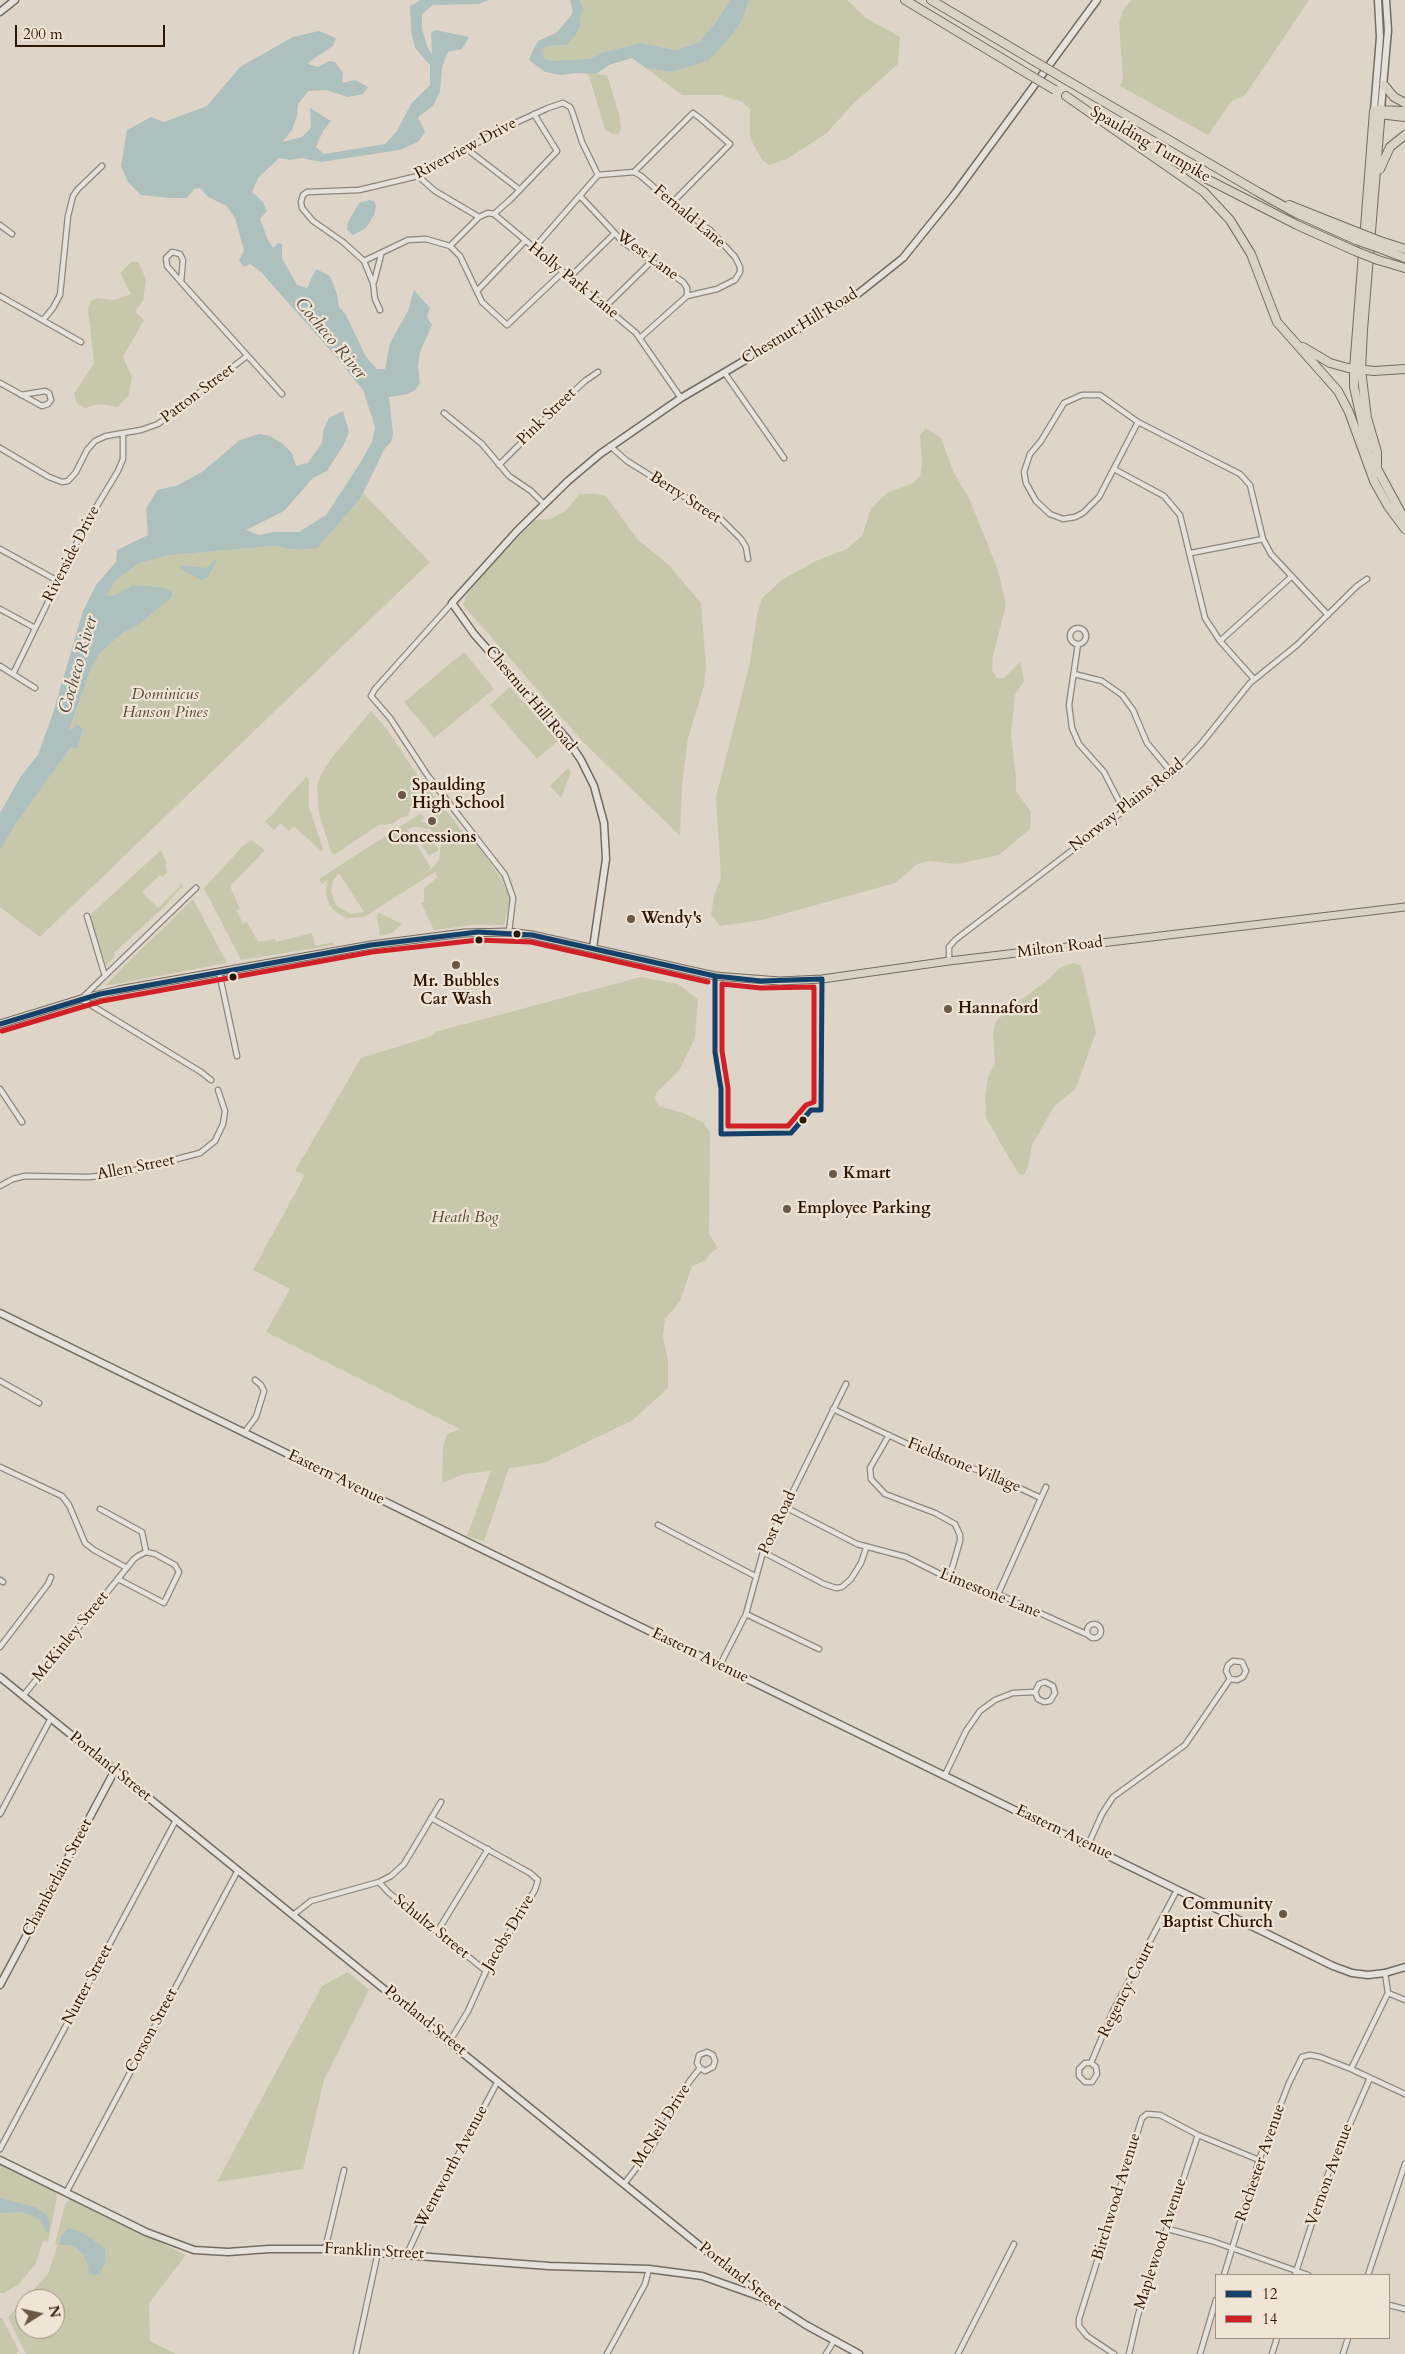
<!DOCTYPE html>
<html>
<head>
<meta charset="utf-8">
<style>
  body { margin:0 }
  #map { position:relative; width:1405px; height:2354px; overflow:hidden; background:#ded5c8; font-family:Cardo,serif }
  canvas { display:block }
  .legend { position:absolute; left:1215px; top:2274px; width:175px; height:65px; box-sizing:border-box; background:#efe4d5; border:1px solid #a19180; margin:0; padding:6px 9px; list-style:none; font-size:15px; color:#2c1501 }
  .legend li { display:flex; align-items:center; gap:10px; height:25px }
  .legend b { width:25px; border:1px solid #a19180 }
  .north { position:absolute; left:15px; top:2289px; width:50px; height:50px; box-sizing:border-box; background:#efe4d5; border:1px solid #a19180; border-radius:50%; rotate:80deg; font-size:14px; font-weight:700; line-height:20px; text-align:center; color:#2c1501 }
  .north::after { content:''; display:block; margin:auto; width:18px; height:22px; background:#6a5847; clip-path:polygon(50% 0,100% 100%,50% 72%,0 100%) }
  .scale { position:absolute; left:15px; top:25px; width:150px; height:22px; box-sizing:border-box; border:2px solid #2c1501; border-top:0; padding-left:6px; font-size:15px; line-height:18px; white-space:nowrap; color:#2c1501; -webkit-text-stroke:4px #efe4d5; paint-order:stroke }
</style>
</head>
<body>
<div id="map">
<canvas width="1405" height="2354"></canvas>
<ul class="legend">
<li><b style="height:6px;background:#144069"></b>12</li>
<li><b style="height:6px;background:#cf2027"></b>14</li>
</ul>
<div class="north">N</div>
<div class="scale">200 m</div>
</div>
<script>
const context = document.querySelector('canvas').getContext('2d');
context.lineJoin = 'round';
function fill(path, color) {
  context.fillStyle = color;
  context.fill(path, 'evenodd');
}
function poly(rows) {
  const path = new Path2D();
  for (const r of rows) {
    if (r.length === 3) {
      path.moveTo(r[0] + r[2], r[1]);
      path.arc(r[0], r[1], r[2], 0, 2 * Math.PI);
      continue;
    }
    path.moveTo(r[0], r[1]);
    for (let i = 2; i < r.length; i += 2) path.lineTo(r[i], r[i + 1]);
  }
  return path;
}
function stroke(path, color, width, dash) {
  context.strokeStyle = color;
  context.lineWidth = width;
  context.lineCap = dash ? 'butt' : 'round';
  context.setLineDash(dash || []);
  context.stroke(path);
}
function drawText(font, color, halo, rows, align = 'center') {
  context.font = font + ' Cardo,serif';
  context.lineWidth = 4.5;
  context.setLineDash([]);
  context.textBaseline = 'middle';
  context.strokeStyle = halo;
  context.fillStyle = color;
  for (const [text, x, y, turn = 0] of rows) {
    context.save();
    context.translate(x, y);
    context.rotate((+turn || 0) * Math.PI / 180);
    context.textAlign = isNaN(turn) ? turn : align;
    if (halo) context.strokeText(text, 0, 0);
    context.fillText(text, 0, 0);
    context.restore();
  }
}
fill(poly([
  [580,0,730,0,715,23,698,43,675,50,640,43,604,52,589,59,572,61,551,61,544,58,541,50,547,46,566,45,580,26,581,15,584,10],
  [749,0,847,0,866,18,900,37,898,64,852,105,827,133,787,159,769,165,762,160,750,138,750,109,742,102,721,95,682,95,646,68,672,72],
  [1131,0,1309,0,1245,95,1232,101,1208,135,1120,86,1123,79,1119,24,1122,12],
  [588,73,607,75,619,114,621,129,618,134,612,134,605,129],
  [131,262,138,262,146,279,143,301,136,310,137,314,144,320,123,357,132,377,129,395,118,407,98,404,85,408,77,403,74,394,94,363,88,309,91,301,97,298,114,300,131,294,120,273],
  [926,428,941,438,954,473,969,498,998,570,1006,605,993,656,992,670,997,678,1004,678,1020,662,1024,681,1015,695,1011,734,1016,777,1016,791,1031,812,1030,829,999,855,958,864,929,861,917,864,895,883,762,920,720,926,711,914,714,896,721,878,716,797,750,663,757,614,762,598,783,579,816,561,847,549,862,536,871,508,888,492,912,484,920,477,922,463,920,435],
  [363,493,430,562,40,937,0,907,0,851,15,825,71,747,76,749,69,732,90,671,100,653,123,633,138,625,162,587,134,585,118,594,106,596,114,582,139,563,171,555,274,546,297,550,360,499],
  [580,494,596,494,606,496,637,539,670,566,701,603,706,666,704,686,688,738,682,785,680,836,584,743,463,605,468,593,488,568,535,520,550,519,565,511],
  [464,652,494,689,434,738,404,702],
  [510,687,558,741,537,759,490,705],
  [371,711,386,728,415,772,468,838,473,838,502,880,510,899,504,925,473,925,434,930,421,903,424,902,424,888,438,877,435,872,364,917,347,918,337,913,330,906,326,894,327,880,322,884,319,879,421,813,424,818,420,821,431,825,436,821,418,792,413,795,412,803,417,804,415,811,410,810,408,816,400,818,392,824,379,825,334,855,331,851,319,814,317,787,320,777,330,760],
  [415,827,430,829,437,836,441,844,439,860,434,867,422,875,431,868,407,829],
  [339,873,364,912,350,914,336,905,331,891,333,880],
  [568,768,571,772,561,798,550,786],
  [306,777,309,779,309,807,323,849,321,851,294,826,289,831,280,823,274,830,265,822],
  [426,830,439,850,429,856,416,837],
  [251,840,265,850,230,886,240,909,236,911,243,923,247,922,258,942,275,939,276,942,312,933,315,946,334,942,334,945,241,960,204,888,243,846],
  [161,850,167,864,165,865,167,872,162,877,160,875,142,892,158,908,180,886,179,883,183,886,162,909,114,953,115,956,106,966,89,916],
  [193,899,227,963,105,986,122,968],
  [379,913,402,924,392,933,380,936,377,914],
  [1073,963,1080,965,1083,973,1096,1032,1076,1088,1054,1107,1032,1145,1028,1167,1023,1176,1018,1173,986,1118,985,1097,988,1076,995,1065,993,1035,995,1023,1007,1010,1045,982,1060,968],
  [641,977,678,984,698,999,695,1038,679,1071,656,1093,655,1100,659,1106,683,1113,704,1123,710,1133,709,1234,718,1248,710,1253,706,1260,692,1266,680,1301,665,1319,663,1336,668,1361,668,1388,633,1420,544,1463,509,1468,484,1541,467,1536,491,1471,464,1474,442,1483,443,1447,447,1434,460,1429,266,1332,290,1289,253,1270,305,1175,295,1171,361,1058,432,1036,435,1032],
  [348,1972,369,1990,324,2080,303,2169,217,2182,322,1986],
  [0,2163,55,2191,57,2197,48,2242,43,2241,35,2265,19,2284,4,2293,0,2293],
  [70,2199,186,2255,149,2303,150,2341,176,2354,26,2354,8,2317,25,2299,25,2329,55,2329,55,2299,25,2299,48,2274,55,2253,57,2245,55,2244,65,2204],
  [85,2234,105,2248,106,2259,104,2268,84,2256,76,2248,70,2245,60,2245],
  [0,2318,2,2318,19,2351,16,2354,0,2354]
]), '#c7c8ab');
fill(poly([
  [421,0,489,0,479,4,433,5,422,14,422,29,427,46,432,54,431,33,435,30,469,37,462,49,448,52,442,67,440,91,433,106,418,117,425,132,418,142,400,150,321,162,302,158,290,160,279,158,258,178,252,192,263,202,267,211,260,219,268,240,273,248,278,243,282,244,282,258,297,285,307,288,316,269,330,276,337,294,339,307,346,315,366,357,377,369,385,369,390,343,408,311,414,290,430,308,427,317,432,325,420,352,418,366,420,383,415,390,408,394,389,397,393,434,391,442,385,448,360,499,317,548,297,550,274,546,171,555,139,563,114,582,107,596,118,594,133,585,162,587,172,591,172,597,138,625,123,633,100,653,90,671,69,731,78,725,83,729,77,749,71,747,15,825,0,851,0,813,21,776,38,755,53,713,83,611,96,585,116,562,117,550,148,535,146,509,157,490,176,486,202,472,240,440,259,434,270,436,282,443,292,453,296,466,308,463,322,443,323,431,329,418,343,411,349,432,344,444,327,471,313,478,284,511,246,530,259,535,274,532,299,532,326,515,359,465,372,442,375,427,363,390,337,358,261,272,250,264,244,267,239,261,244,250,235,218,227,206,208,197,200,188,194,189,187,198,169,198,141,195,128,182,121,166,127,130,151,117,164,122,207,106,240,67,293,37,319,31,336,38,333,46,313,59,308,64,318,67,329,61,335,62,343,73,342,83,355,80,368,87,363,94,348,97,326,90,308,91,298,104,297,116,292,130,282,142,302,137,311,128,310,108,331,121,323,131,316,147,324,154,385,144,397,131,411,104,430,85,430,65,415,48,411,31,410,6],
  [570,0,580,0,584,10,581,15,580,26,575,36,566,45,547,46,541,50,544,58,551,61,589,59,604,52,640,43,675,50,698,43,715,23,730,0,749,0,741,22,727,41,709,60,688,67,672,72,646,68,632,58,609,65,596,74,577,73,561,75,545,72,529,60,532,52,538,41,556,33,569,18,573,11],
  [369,200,374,201,376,206,374,215,366,228,353,235,347,230,348,222,359,203],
  [214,560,217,561,207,578,201,580,179,568,180,565,207,568],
  [0,2198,35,2207,47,2215,50,2226,48,2232,46,2233,40,2220,31,2215,21,2212,0,2213],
  [70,2228,85,2234,105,2248,106,2262,99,2274,93,2275,88,2273,89,2267,84,2256,76,2248,70,2245,60,2245,60,2237,66,2230]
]), '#adc0be');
const street = poly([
  [468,150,520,190],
  [634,172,693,113,701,119,730,144,672,203],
  [598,175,634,172,641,176,672,203,710,230,735,257,740,267,740,272,735,280,717,289,687,296],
  [418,176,435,191,479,217],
  [581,197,624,243,683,282,687,288,687,296],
  [494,214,511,199,557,151,534,114],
  [0,225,12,234],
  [450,246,479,217,488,213,494,214,636,333,681,398],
  [534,248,598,175],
  [364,261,408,240,426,239,450,246,460,256,482,302,507,325,563,272],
  [570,277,614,234],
  [181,282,183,260,180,254,172,252,166,258,167,266,181,282,282,394],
  [374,282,381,255],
  [477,291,525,241],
  [0,296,81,342],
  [606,306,651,262],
  [380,310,375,299,373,283,364,261,343,242,313,221,302,208,301,202,303,195,307,192,359,190,418,176,502,129,548,108,563,103,570,107,572,111,582,142,598,175],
  [43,320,53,308,60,295,68,216,73,196,78,189,102,166],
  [640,338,687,296],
  [724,372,784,458],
  [0,383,42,406,48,404,51,400,49,393,45,391,21,395],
  [444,413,482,444,509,476,531,491,544,504],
  [1138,422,1099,497,1083,513,1075,517,1063,519,1050,514,1036,501,1026,483,1024,472,1030,454,1041,441,1064,403,1082,395,1100,395,1138,422,1240,474,1250,485,1263,539,1271,554,1328,615],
  [610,446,627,461,722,520,741,539,746,547,748,559],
  [0,448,49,477,62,482,68,481,76,472,87,450,95,441,106,436,141,430,158,424,247,356],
  [499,465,558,406,585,381,598,372],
  [1114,469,1164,496,1180,515,1205,618,1220,641,1254,679],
  [0,549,58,581],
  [1191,553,1263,539],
  [452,603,375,689,371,696,390,718,428,776,505,875,513,898,509,932],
  [0,609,35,628],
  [1078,636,8],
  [1220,641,1291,577],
  [1078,644,1069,705,1072,728,1079,744,1104,772,1124,811],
  [0,666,35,688],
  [13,674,86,524,118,471,123,459,123,434],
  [1074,674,1102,681,1122,695,1133,710,1147,743,1172,773],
  [196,888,81,999,201,1072,211,1080],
  [87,916,105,976],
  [949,961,949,947,955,940,1177,770,1201,744,1250,683,1297,645,1357,586,1367,579],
  [219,972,237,1056],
  [0,1089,22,1122],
  [0,1186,13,1179,25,1176,89,1177,120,1174,200,1153,215,1141,223,1124,225,1111,218,1090],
  [0,1381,39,1403],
  [833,1409,933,1456,987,1473,1041,1498],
  [244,1433,256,1417,264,1391,261,1385,255,1380],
  [889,1435,870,1468,871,1479,885,1494,935,1513,955,1524,960,1535,960,1541,949,1579],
  [0,1467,62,1496,69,1505,85,1543,94,1550,127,1568],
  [785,1507,857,1544,906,1557,964,1586,998,1594,1086,1634],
  [100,1509,142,1532,146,1552],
  [658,1525,755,1576],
  [763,1552,824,1584,836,1588,842,1587,851,1579,861,1563,866,1548],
  [0,1580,3,1582],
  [998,1594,1046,1487],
  [746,1614,819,1649],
  [1094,1631,7],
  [0,1647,48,1584,51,1577],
  [720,1665,746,1614,763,1552,846,1384],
  [23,1696,134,1559,138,1556,146,1552,155,1554,175,1565,179,1572,164,1603,118,1579],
  [945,1775,966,1731,980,1711,995,1700,1013,1693,1035,1692,1038,1699,1044,1702,1050,1701,1055,1693,1053,1686,1045,1682,1039,1684,1035,1692],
  [0,1814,51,1718],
  [431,1818,530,1873,538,1880,535,1890,486,1971,468,2011,450,2041],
  [1088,1845,1102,1814,1113,1797,1185,1745,1230,1679,1226,1671,1228,1665,1233,1661,1242,1662,1246,1671,1243,1677,1237,1680,1230,1679],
  [379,1882,388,1892,486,1971],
  [293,1915,311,1901,379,1882,391,1876,404,1864,441,1802],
  [437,1932,488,1849],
  [1385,1973,1388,1993],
  [1388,1993,1405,2000],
  [1091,2063,1096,2067,1097,2074,1092,2082,1085,2082,1079,2076,1079,2069,1085,2063,1091,2063,1112,2013,1177,1890],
  [1351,2069,1388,1993],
  [0,2149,176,1820],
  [624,2184,651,2149,689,2082,700,2068,705,2071,713,2067,715,2061,713,2055,707,2052,699,2055,697,2063,700,2068],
  [66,2193,238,1870],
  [1168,2229,1212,2241,1308,2275],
  [325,2249,344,2170],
  [407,2254,420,2226,498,2081],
  [1224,2275,1259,2160,1289,2083,1302,2057,1310,2055,1320,2057,1351,2069,1405,2094],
  [1295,2275,1328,2174,1370,2078],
  [1368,2275,1405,2164],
  [1389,2305,1405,2309],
  [356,2354,378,2252],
  [607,2354,645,2284,649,2269],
  [826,2354,834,2341],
  [958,2354,1014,2244],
  [1114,2354,1087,2336,1079,2326,1079,2319,1142,2118,1147,2114,1160,2115,1198,2135,1259,2160],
  [1129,2354,1138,2315,1198,2135],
  [1200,2354,1216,2300],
  [1272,2354,1277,2338],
  [1343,2354,1348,2338]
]);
const secondary = poly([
  [0,12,15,0],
  [1381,109,1388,30,1386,0],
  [1374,111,1380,37,1378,0],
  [593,948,606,859,604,823,594,786,581,760,567,739,474,634,452,603,517,531,568,481,600,454,681,398,859,293,903,258,953,196,1097,0],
  [0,1313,1333,1966,1352,1973,1368,1975,1385,1973,1405,1967],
  [0,1677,764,2298,806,2325,859,2354],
  [0,1985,115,1770],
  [0,2160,146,2232,194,2250,228,2252,269,2249,325,2249,549,2266,649,2269,702,2276,761,2297]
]);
const primary = poly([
  [0,1024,81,999,118,990,371,945,464,933,509,932,532,935,715,976,780,981,822,979,949,961,1405,907]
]);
const highway = poly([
  [905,0,1028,74],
  [931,0,1034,61],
  [1063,78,1258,192,1296,213,1356,240],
  [1384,85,1394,97,1405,103],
  [1066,96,1204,192,1230,220,1251,254,1277,322,1338,391,1349,412,1374,481,1388,506,1405,529],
  [1377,110,1405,111],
  [1374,111,1354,369,1354,387,1369,454,1405,520],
  [1378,114,1405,117],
  [1109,122,1205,178,1297,225,1355,251],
  [1380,169,1390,147,1405,135],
  [1289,205,1357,232],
  [1380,241,1405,249],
  [1379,248,1405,258],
  [1378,260,1405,268],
  [1303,347,1330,363,1348,368,1374,371,1405,369],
  [1377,466,1377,452,1367,418,1361,370,1363,330,1381,109]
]);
stroke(street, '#8e867c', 7);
stroke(secondary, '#746c62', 9);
stroke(primary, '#746c62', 9);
stroke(highway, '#746c62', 10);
stroke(street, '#e6e1da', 4.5);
stroke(secondary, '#e6e1da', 6);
stroke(primary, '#dad2c5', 7);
stroke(highway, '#dad2c5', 8);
const highwayBridge = poly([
  [1034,61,1063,78],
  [1028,74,1055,90],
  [1357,232,1380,241],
  [1356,240,1379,248],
  [1355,251,1378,260]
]);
stroke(highwayBridge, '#746c62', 10, []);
stroke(highwayBridge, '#dad2c5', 8);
stroke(poly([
  [715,976,761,981,822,979,821,1110,811,1110,791,1133,721,1134,721,1089,715,1052,715,976],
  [0,1024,100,994,371,945,478,932,532,935,715,976]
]), '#144069', 5);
stroke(poly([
  [722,984,761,988,814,987,814,1102,806,1105,788,1126,728,1126,728,1088,722,1051,722,984],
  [2,1031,102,1001,372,952,478,940,531,942,708,982]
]), '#cf2027', 5);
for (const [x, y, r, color] of [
  [402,795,5,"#6a5847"],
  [432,821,5,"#6a5847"],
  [631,919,5,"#6a5847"],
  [517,934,4.5,"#2c1501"],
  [479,940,4.5,"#2c1501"],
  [456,965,5,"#6a5847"],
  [233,977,4.5,"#2c1501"],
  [948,1009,5,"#6a5847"],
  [803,1120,4.5,"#2c1501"],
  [833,1174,5,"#6a5847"],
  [787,1209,5,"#6a5847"],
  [1283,1914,5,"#6a5847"]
]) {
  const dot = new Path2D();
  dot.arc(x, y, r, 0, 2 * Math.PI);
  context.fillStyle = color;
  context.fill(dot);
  stroke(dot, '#efe4d5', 2);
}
drawText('16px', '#2c1501', '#efe4d5', [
  ["Spaulding Turnpike",1150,145,30],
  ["Riverview Drive",466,149,-28],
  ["Fernald Lane",689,217,40],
  ["West Lane",647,256,36],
  ["Holly Park Lane",573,281,39],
  ["Chestnut Hill Road",800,327,-31],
  ["Patton Street",198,394,-37],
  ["Pink Street",547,417,-44],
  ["Berry Street",685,498,33],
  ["Riverside Drive",72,554,-63],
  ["Chestnut Hill Road",530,699,50],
  ["Norway Plains Road",1127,806,-38],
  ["Milton Road",1060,948,-7],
  ["Allen Street",136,1168,-11],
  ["Fieldstone Village",964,1466,22],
  ["Eastern Avenue",336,1478,26],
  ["Post Road",778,1523,-65],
  ["Limestone Lane",990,1594,22],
  ["McKinley Street",71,1637,-51],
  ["Eastern Avenue",700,1656,26],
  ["Portland Street",110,1767,39],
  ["Eastern Avenue",1064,1833,26],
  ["Chamberlain Street",58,1878,-62],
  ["Schultz Street",431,1927,39],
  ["Jacobs Drive",509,1933,-59],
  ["Nutter Street",88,1985,-62],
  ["Regency Court",1127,1990,-63],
  ["Portland Street",425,2021,39],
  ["Corson Street",152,2031,-62],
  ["McNeil Drive",662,2126,-58],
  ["Rochester Avenue",1261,2163,-71],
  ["Wentworth Avenue",452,2167,-62],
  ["Vernon Avenue",1330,2175,-70],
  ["Birchwood Avenue",1117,2197,-73],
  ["Maplewood Avenue",1161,2244,-72],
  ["Franklin Street",374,2252,3],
  ["Portland Street",740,2277,38]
]);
drawText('italic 16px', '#55482d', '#efe4d5', [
  ["Dominicus",165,695],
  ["Hanson Pines",165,713],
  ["Heath Bog",465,1218]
]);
drawText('bold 16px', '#2c1501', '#efe4d5', [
  ["Spaulding",412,786],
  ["High School",412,804],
  ["Concessions",432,838,"center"],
  ["Wendy's",641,919],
  ["Mr. Bubbles",456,982,"center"],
  ["Car Wash",456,1000,"center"],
  ["Hannaford",958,1009],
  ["Kmart",843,1174],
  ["Employee Parking",797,1209],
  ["Community",1273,1905,"right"],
  ["Baptist Church",1273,1923,"right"]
], 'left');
drawText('italic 18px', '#524e41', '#efe4d5', [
  ["Cocheco River",330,339,50],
  ["Cocheco River",79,665,-74]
]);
</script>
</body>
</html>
